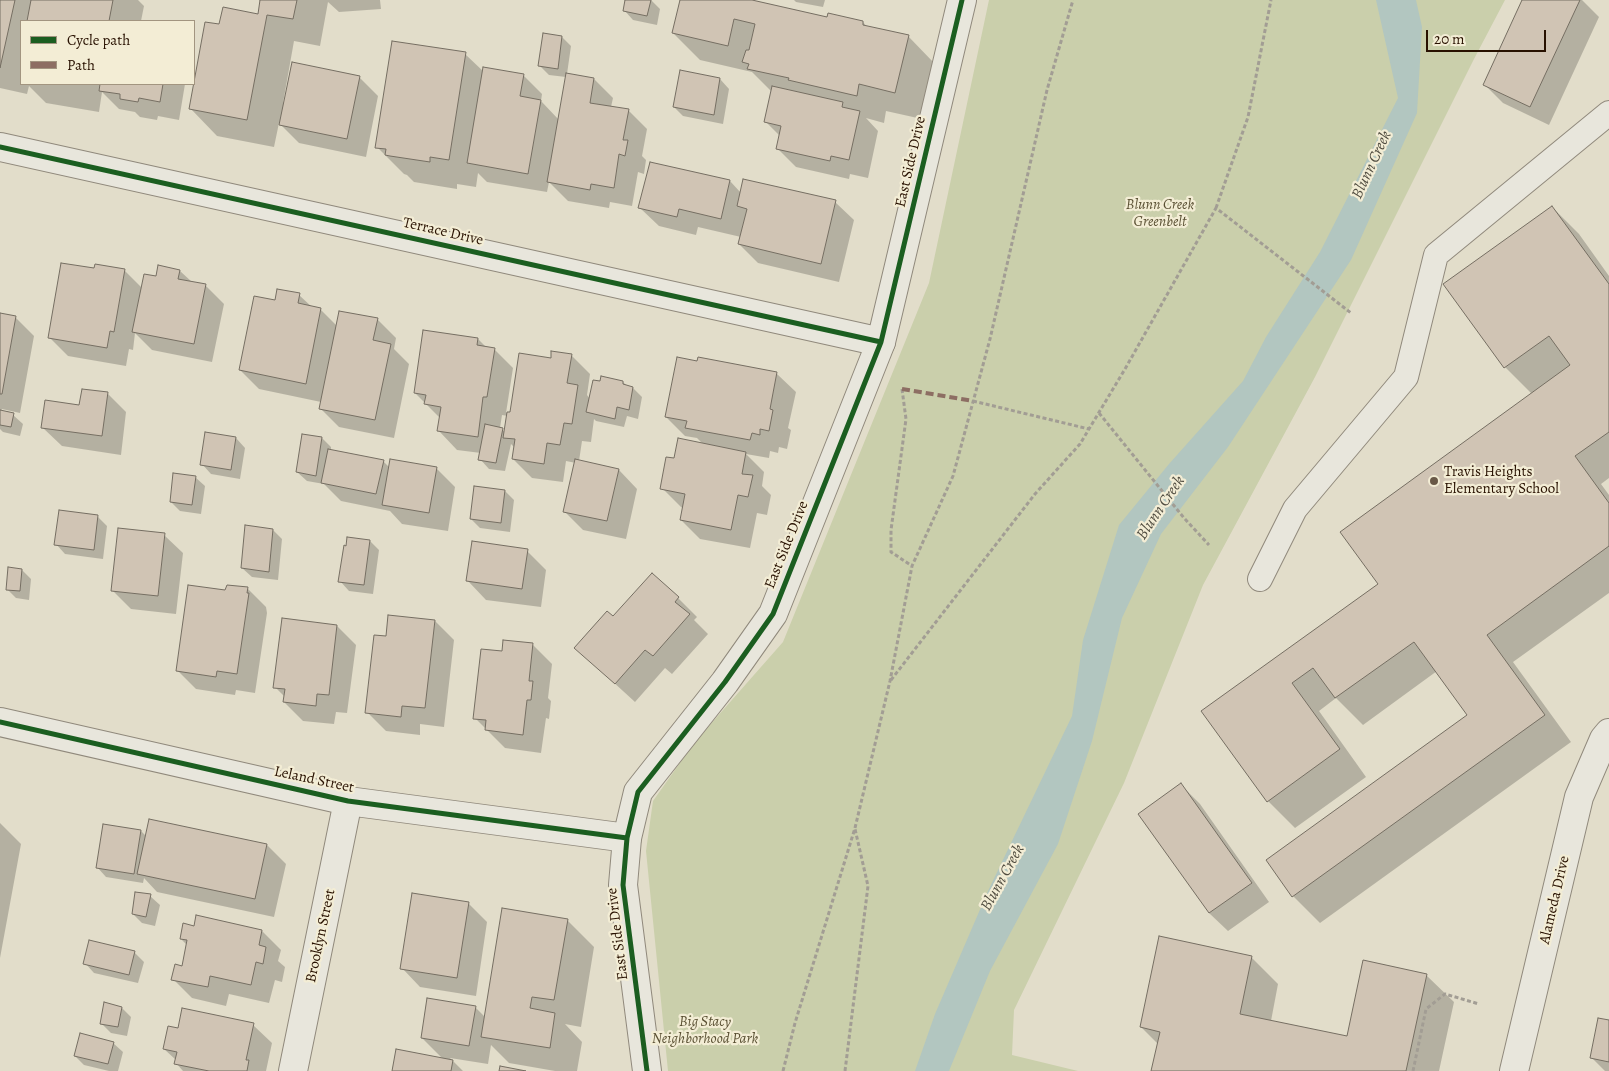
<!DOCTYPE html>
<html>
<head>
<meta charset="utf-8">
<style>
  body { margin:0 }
  #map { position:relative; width:1609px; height:1071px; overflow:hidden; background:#e2ddca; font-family:Alegreya,serif }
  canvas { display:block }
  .legend { position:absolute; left:20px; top:20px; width:175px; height:65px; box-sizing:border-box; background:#f3edd5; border:1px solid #a29580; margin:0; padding:6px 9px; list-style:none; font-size:15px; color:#281100 }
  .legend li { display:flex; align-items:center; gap:10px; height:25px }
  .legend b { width:25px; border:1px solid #a29580 }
  .scale { position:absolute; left:1426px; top:30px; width:120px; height:22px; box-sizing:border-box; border:2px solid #281100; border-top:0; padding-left:6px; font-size:15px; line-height:18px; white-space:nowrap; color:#281100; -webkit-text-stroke:4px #f3edd5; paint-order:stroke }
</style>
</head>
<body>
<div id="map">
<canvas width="1609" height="1071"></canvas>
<ul class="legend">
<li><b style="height:6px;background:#1b5e20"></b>Cycle path</li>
<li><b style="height:6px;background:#8d6e63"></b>Path</li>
</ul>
<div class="scale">20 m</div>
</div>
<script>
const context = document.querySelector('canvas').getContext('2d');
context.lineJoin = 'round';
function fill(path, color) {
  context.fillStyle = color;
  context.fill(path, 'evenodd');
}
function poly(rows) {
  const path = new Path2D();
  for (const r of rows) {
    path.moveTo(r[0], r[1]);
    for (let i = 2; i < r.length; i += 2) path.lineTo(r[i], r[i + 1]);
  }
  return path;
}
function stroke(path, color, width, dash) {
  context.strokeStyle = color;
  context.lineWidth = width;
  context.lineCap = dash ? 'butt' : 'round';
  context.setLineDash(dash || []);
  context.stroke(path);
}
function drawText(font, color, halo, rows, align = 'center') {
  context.font = font + ' Alegreya,serif';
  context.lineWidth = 4.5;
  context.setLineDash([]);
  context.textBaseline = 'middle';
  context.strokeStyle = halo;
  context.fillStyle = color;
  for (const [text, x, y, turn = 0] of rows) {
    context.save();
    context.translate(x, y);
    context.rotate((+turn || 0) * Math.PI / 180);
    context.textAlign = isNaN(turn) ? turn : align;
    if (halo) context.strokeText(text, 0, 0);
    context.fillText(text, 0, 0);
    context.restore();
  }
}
fill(poly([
  [989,0,1505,0,1474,59,1315,377,1203,585,1124,783,1014,1010,1012,1055,1078,1071,668,1071,646,851,653,801,694,743,783,642,929,283]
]), '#cacfab');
fill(poly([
  [1376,0,1416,0,1422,27,1417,113,1351,260,1228,447,1161,534,1122,618,1092,741,1058,844,990,971,949,1071,915,1071,935,1014,988,891,1072,716,1083,640,1119,525,1169,464,1243,381,1266,337,1320,252,1398,98]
]), '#b2c6c0');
fill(poly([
  [0,0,138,0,144,6,141,21,21,21,21,84,185,84,179,120,158,116,157,120,140,117,135,112,119,109,102,92,99,112,46,103,29,86,27,94,0,88],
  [262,0,380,0,381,9,339,12,328,2,320,46,294,41,283,103,285,103,359,77,378,96,366,157,299,143,279,123,274,147,217,136,190,108,220,26,259,16],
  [627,0,651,0,660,9,657,25,633,20,624,10],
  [681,0,748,0,828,19,863,22,867,27,908,36,935,64,922,119,886,111,884,123,866,118,878,131,868,178,850,174,849,179,796,167,777,148,780,136,765,121,772,92,752,72,700,60,673,33],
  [794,0,825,0,823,7,796,2],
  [1524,0,1582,0,1599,17,1549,125,1503,103,1484,84],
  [562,37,571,46,567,74,594,79,613,98,611,107,628,110,647,129,642,156,646,160,644,174,638,172,632,206,610,202,609,208,568,201,549,182,547,192,487,182,478,173,476,187,457,184,457,189,414,182,407,175,404,174,377,147,465,54,484,72,523,75,542,94,541,101,559,120,566,77,549,75,540,66],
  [681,72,720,79,729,89,723,124,683,116,674,107],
  [650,163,730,181,741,193,835,202,854,220,839,282,758,263,739,244,741,237,698,227,696,235,659,226,640,208],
  [1552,207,1579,234,1609,276,1609,478,1601,484,1609,495,1609,593,1513,662,1571,742,1320,923,1293,896,1469,716,1437,671,1363,725,1336,698,1319,711,1366,777,1295,828,1268,801,1203,711,1380,584,1532,394,1505,367,1445,284],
  [95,270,124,270,142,288,157,277,180,271,192,282,205,285,224,304,212,362,152,350,135,333,133,350,129,349,126,366,68,356,49,337],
  [299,295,312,307,320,309,337,326,377,319,396,338,394,349,409,364,394,438,339,427,320,408,321,402,259,389,240,370,276,301],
  [0,314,15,317,34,336,20,413,2,409,1,412,13,415,23,424,20,436,3,432,0,429],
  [478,339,486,347,494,349,513,368,506,413,511,414,552,360,571,355,590,374,587,395,590,399,623,382,627,386,633,388,642,397,638,419,627,416,624,427,596,421,594,419,591,442,582,441,579,461,619,470,637,489,626,539,583,530,564,511,576,463,566,461,563,482,532,478,513,459,515,448,511,444,505,471,489,469,480,459,481,453,457,450,439,431,440,418,415,393],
  [502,415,508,416,505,432,500,428],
  [777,374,796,392,788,428,791,430,787,449,779,447,778,453,770,451,769,458,746,454,764,472,762,486,771,495,767,515,757,513,750,548,700,539,681,520,683,508,681,507,662,488,675,460,704,445,697,438,685,436,666,417],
  [108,394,126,412,121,455,62,446,43,428,80,406],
  [206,433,236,438,245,448,240,479,211,474,202,464],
  [322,438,331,447,331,451,383,461,390,468,436,468,455,487,448,531,402,524,390,511,341,501,324,484,307,481,297,472],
  [195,477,205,486,201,514,180,511,171,502],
  [505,491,514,500,510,532,480,528,471,519],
  [98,517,107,526,103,559,65,554,56,544],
  [273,530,282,539,278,580,252,577,242,568],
  [164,535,183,553,176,614,131,609,112,590],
  [370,541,379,550,373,594,349,591,340,581],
  [527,551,546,570,541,607,486,600,468,581],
  [22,570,31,579,29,600,16,598,7,589],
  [247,588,266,607,267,613,255,693,236,690,235,695,196,689,177,670,226,592],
  [678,598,697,617,694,620,708,634,672,674,665,668,635,702,576,648,613,618],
  [435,621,454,640,444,727,420,724,420,735,386,731,367,712,388,637],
  [337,626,356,645,347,713,336,712,334,724,303,721,284,702,285,697,275,687],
  [504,641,533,645,552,664,548,698,551,701,549,719,546,718,541,753,505,748,475,718,503,652],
  [1181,785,1200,804,1269,902,1228,931,1209,913],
  [150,820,267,845,286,864,274,917,157,892,144,878,143,883,106,877,97,867,141,831,147,837],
  [0,823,21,844,0,958],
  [150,896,160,905,155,926,142,923,133,914],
  [468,903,487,922,476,996,420,987,402,968],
  [567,920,594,947,581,1027,565,1024,582,1042,577,1071,555,1071,509,1063,491,1045,488,1064,450,1058,463,1071,393,1071,443,1059,422,1038,475,1007,485,1017],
  [195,927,262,931,281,950,278,961,285,967,282,982,275,980,269,1003,229,994,226,1006,192,998,173,979,183,967,187,945,181,939],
  [134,952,144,962,138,983,94,973,85,963],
  [1251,957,1278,984,1271,1021,1348,1037,1426,975,1454,1002,1439,1071,1153,1071,1158,1044,1141,1027],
  [122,1008,131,1017,127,1036,111,1033,101,1023],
  [1609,1021,1609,1071,1605,1071,1591,1057],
  [253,1025,272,1043,266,1071,183,1071,176,1063,176,1060,164,1049,179,1029],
  [113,1043,123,1052,118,1071,109,1071,84,1065,75,1056]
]), '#0003');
const building = poly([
  [0,0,15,0,0,68,0,0],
  [31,0,113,0,109,21,27,21,31,0],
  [260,0,297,0,293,19,267,15,247,120,189,109,205,22,219,24,223,7,258,14,260,0],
  [625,0,651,0,647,16,623,11,625,0],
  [680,0,752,0,827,17,828,13,863,21,863,25,909,35,895,93,859,84,857,96,788,80,789,78,747,69,749,64,742,62,746,50,749,50,755,24,734,19,728,46,672,33,680,0],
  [1522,0,1580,0,1530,107,1483,85,1522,0],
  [543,33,562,36,558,69,538,66,543,33],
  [392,41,466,52,449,160,430,157,430,162,390,156,385,155,386,149,375,148,392,41],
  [292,62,360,76,347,139,279,125,292,62],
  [483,67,524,74,520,96,541,100,528,174,467,163,483,67],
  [680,70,720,78,714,115,673,107,680,70],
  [566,73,594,78,590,103,629,109,623,140,628,140,625,156,619,154,614,188,591,184,590,190,547,182,566,73],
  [100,84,163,84,160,102,139,98,138,102,120,99,120,94,99,91,100,84],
  [772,86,843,102,842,107,860,111,849,160,831,156,830,161,776,149,781,126,764,122,772,86],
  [650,162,730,180,721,219,679,209,677,217,638,208,650,162],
  [743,179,836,200,821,264,738,244,747,209,737,206,743,179],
  [1552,206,1609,284,1609,432,1575,456,1609,503,1609,546,1487,635,1545,715,1292,897,1266,860,1467,715,1414,642,1335,698,1313,668,1292,683,1340,749,1267,802,1201,711,1378,584,1340,532,1570,365,1549,336,1504,368,1443,284,1552,206],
  [61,263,94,268,95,264,125,269,114,332,110,331,107,348,48,338,61,263],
  [158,265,180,270,178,279,206,284,194,344,132,332,144,274,156,276,158,265],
  [277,289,300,293,298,303,321,308,306,384,239,370,254,296,275,300,277,289],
  [339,311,378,318,373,340,391,344,375,420,319,409,339,311],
  [0,313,16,316,2,394,0,394,0,313],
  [423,330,478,338,477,345,495,348,487,397,483,397,478,437,437,431,441,407,424,404,426,395,414,393,423,330],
  [551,351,572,354,567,383,578,385,572,424,564,423,560,445,547,443,544,464,512,459,515,439,503,438,507,412,510,412,519,353,551,358,551,351],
  [677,357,697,361,698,357,777,372,770,409,773,410,769,431,760,429,760,435,752,433,750,440,685,428,687,421,665,417,677,357],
  [601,376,623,381,623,384,633,387,629,410,617,407,615,419,586,412,593,380,600,381,601,376],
  [82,389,108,392,102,436,41,428,45,400,79,405,82,389],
  [0,410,14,413,11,427,0,425,0,410],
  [485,424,503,428,496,463,478,460,485,424],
  [205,432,236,437,231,470,200,465,205,432],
  [302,434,322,437,316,476,296,472,302,434],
  [678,438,746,452,742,474,753,475,748,497,738,495,731,530,680,520,685,494,660,489,666,457,674,458,678,438],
  [328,449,384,460,376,494,321,483,328,449],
  [390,459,437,467,429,513,382,505,390,459],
  [575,459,619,469,607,521,563,512,575,459],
  [173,473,196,476,192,505,170,502,173,473],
  [474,486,505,490,501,523,470,519,474,486],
  [59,510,98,515,94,550,54,545,59,510],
  [245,525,273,529,269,572,241,568,245,525],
  [118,528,165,533,158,596,111,591,118,528],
  [347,537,370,540,364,585,338,582,344,545,346,546,347,537],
  [472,541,528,549,522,589,466,581,472,541],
  [8,567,22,569,20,591,6,590,8,567],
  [652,573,679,597,675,602,690,614,653,656,645,650,615,684,574,648,607,611,613,616,652,573],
  [188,585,225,590,227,585,248,587,247,593,249,593,237,674,217,671,216,677,176,671,188,585],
  [388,615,435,620,425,708,402,706,401,717,365,713,374,635,386,636,388,615],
  [282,618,337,625,329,695,317,694,316,706,283,702,285,689,273,688,282,618],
  [503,640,533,643,529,681,533,681,531,700,527,700,523,735,485,730,486,720,473,719,481,649,502,651,503,640],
  [1181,783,1252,883,1209,913,1138,814,1181,783],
  [149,819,267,844,255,899,137,874,149,819],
  [103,824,141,830,134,874,96,868,103,824],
  [135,892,151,894,146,917,132,914,135,892],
  [412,893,469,902,457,978,400,969,412,893],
  [502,908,568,919,554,1000,532,997,530,1008,555,1013,550,1048,481,1037,502,908],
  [196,915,262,930,259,945,266,947,263,964,256,962,251,985,210,976,208,987,171,980,175,964,182,966,187,940,180,939,183,923,194,926,196,915],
  [1159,936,1252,956,1240,1014,1347,1036,1363,960,1427,974,1406,1071,1151,1071,1160,1032,1140,1027,1159,936],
  [89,940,135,951,129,975,83,964,89,940],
  [427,998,476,1006,469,1046,421,1038,427,998],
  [104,1002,122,1007,118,1027,100,1024,104,1002],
  [182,1008,254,1023,246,1060,249,1060,247,1071,209,1071,174,1064,177,1052,163,1049,168,1026,178,1028,182,1008],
  [1598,1018,1609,1020,1609,1062,1590,1058,1598,1018],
  [80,1033,114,1042,108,1064,74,1056,80,1033],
  [396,1049,453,1060,451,1071,392,1071,396,1049],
  [500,1066,526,1071,499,1071,500,1066]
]);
fill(building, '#d0c4b4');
stroke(building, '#756e62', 1);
const service = poly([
  [1260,579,1295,509,1406,377,1436,255,1609,113]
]);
const minor = poly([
  [0,147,881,342],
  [0,722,348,801,627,838],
  [293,1071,348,801],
  [1514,1071,1579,797,1604,739,1609,733]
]);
const tertiary = poly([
  [647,1071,623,885,627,838,638,792,725,682,773,614,881,342,962,0]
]);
stroke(service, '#90897c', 26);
stroke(minor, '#90897c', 30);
stroke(tertiary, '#90897c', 30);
stroke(poly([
  [1216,208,1248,117,1271,0],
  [902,389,906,419,891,530,891,552,912,566],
  [973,401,1089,429],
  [1099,413,1184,518,1209,545],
  [891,680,1035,494,1080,444,1125,369,1216,208,1351,313],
  [783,1071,795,1023,855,828,890,681,912,566,953,476,990,339,1047,90,1073,0],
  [845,1071,868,886,855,829],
  [1413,1071,1426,1009,1445,994,1479,1004]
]), '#a29d94', 3, [4, 2.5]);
stroke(service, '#e8e6dc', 24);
stroke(minor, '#e8e6dc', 28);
stroke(tertiary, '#e8e6dc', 28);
stroke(poly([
  [902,389,973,401]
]), '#8d6e63', 4, [8, 4]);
stroke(poly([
  [0,147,881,342],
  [0,722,348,801,627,838],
  [647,1071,623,885,627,838,638,792,725,682,773,614,881,342,962,0]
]), '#1b5e20', 5);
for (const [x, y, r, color] of [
  [1434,481,5,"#695847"]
]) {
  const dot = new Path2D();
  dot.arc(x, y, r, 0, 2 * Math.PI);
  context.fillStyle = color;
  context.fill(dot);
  stroke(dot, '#f3edd5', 2);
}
drawText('15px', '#281100', '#f3edd5', [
  ["East Side Drive",911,162,-77],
  ["Terrace Drive",443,232,13],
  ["East Side Drive",787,545,-68],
  ["Leland Street",314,780,12],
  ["Alameda Drive",1555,900,-77],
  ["East Side Drive",618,934,-97],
  ["Brooklyn Street",321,936,-78]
]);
drawText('italic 15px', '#5a5033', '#f3edd5', [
  ["Blunn Creek",1160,205],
  ["Greenbelt",1160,222],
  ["Big Stacy",705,1022],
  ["Neighborhood Park",705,1039]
]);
drawText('15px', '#281100', '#f3edd5', [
  ["Travis Heights",1444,472],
  ["Elementary School",1444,489]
], 'left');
drawText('italic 16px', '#514d41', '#f3edd5', [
  ["Blunn Creek",1372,165,-65],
  ["Blunn Creek",1161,508,-56],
  ["Blunn Creek",1003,878,-61]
]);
</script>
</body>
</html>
